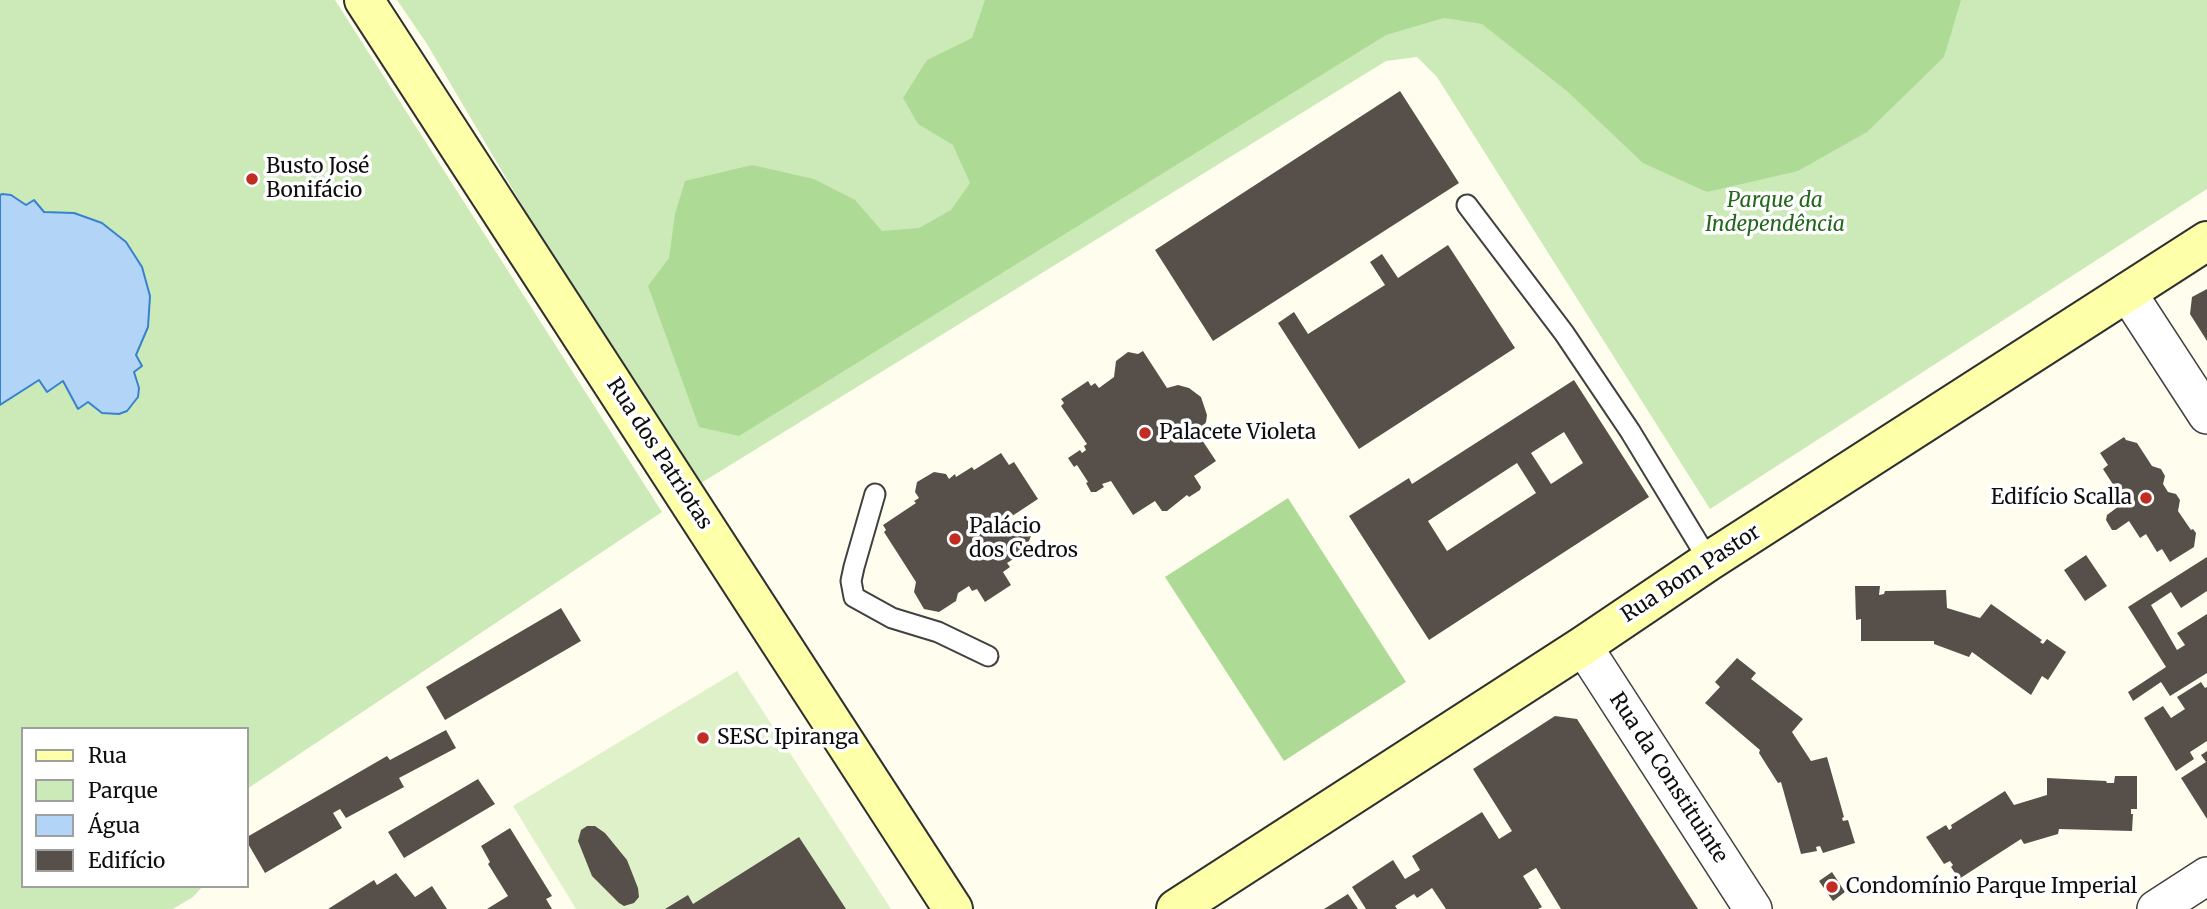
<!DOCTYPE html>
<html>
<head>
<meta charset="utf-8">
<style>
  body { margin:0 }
  #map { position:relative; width:2207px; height:909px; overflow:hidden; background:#fffeee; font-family:Merriweather,serif }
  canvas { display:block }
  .legend { position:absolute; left:21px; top:727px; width:228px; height:161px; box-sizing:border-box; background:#fff; border:2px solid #9f9f9f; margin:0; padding:9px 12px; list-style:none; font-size:21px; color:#0e0e0e }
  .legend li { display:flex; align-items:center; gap:14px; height:35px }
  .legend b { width:35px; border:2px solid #9f9f9f }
</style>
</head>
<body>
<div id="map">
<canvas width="2207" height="909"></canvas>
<ul class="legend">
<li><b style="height:9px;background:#feffa9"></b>Rua</li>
<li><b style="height:19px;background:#cceab7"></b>Parque</li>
<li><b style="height:19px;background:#b2d5f7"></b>Água</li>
<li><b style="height:19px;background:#57504a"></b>Edifício</li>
</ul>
</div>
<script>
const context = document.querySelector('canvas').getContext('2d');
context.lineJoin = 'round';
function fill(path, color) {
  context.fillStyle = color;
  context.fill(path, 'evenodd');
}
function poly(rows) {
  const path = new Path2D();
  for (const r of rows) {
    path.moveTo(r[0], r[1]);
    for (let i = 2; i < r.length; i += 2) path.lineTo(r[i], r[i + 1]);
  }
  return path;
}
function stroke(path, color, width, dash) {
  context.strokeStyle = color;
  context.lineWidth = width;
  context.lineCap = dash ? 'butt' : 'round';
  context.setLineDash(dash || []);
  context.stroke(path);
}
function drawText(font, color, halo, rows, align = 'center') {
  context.font = font + ' Merriweather,serif';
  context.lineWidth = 7;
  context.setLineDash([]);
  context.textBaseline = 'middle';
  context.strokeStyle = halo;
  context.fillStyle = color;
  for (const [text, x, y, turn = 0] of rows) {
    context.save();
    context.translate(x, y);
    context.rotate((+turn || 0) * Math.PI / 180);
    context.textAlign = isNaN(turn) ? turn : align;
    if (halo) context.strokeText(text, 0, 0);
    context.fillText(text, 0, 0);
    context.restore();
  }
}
fill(poly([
  [0,0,335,0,662,512,247,789,247,729,23,729,23,886,203,886,193,897,173,909,0,909],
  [397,0,2207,0,2207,189,1710,509,1437,77,1417,57,1386,61,693,488,643,410,427,44]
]), '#cceab7');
fill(poly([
  [985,0,1961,0,1944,57,1867,132,1798,171,1707,192,1643,163,1567,91,1482,24,1444,18,1386,35,739,436,699,427,648,286,669,258,675,214,685,181,752,165,814,179,855,200,882,231,919,228,951,210,970,183,953,145,918,124,903,98,927,60,972,38],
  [1288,498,1406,682,1284,761,1165,577]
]), '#addb96');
fill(poly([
  [737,671,891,909,576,909,513,806]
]), '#dff1c9');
const water = poly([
  [2,194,11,195,26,205,34,200,44,212,74,213,102,223,126,242,142,267,150,296,148,327,136,355,142,366,134,372,139,388,138,397,127,411,119,414,102,413,88,402,78,409,63,381,47,392,39,380,0,405,0,195,2,194]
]);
fill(water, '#b2d5f7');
stroke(water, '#3781d0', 2);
fill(poly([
  [1400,91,1459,183,1213,341,1155,250],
  [1448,245,1515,348,1359,449,1278,323,1294,312,1308,334,1385,285,1370,262,1382,254,1398,278],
  [2207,289,2207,341,2190,314,2192,297],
  [1143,351,1167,388,1178,385,1189,388,1201,397,1207,415,1206,422,1198,434,1216,461,1194,476,1201,487,1200,490,1189,497,1187,495,1167,511,1162,511,1155,501,1133,515,1111,481,1102,484,1104,487,1096,492,1091,492,1086,483,1088,482,1077,465,1074,467,1068,458,1080,450,1082,453,1086,450,1084,446,1087,444,1061,406,1064,403,1061,399,1088,381,1091,386,1095,383,1099,388,1114,377,1116,361,1128,352,1138,354],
  [1574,380,1649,497,1429,640,1349,516,1409,478,1412,484],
  [1564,432,1583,463,1551,484,1531,453],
  [1517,463,1536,493,1447,551,1428,521],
  [2124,437,2126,440,2137,443,2152,466,2161,469,2165,476,2163,484,2168,492,2176,494,2180,500,2178,511,2191,530,2193,529,2196,533,2194,547,2170,562,2162,549,2157,552,2146,534,2140,538,2129,521,2116,530,2112,530,2106,520,2107,515,2119,506,2109,490,2114,486,2103,469,2108,465,2100,453],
  [1001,453,1009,465,1014,462,1038,499,1009,518,1012,523,1019,521,1026,523,1032,533,1027,546,1029,549,1007,563,1010,567,1003,572,1011,585,985,602,977,589,972,591,969,586,958,593,956,601,939,612,924,609,914,592,916,582,884,532,886,530,883,525,916,503,914,501,919,498,915,492,917,482,934,472,946,474,949,479,955,474,956,477,972,467,974,470],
  [2086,555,2107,586,2085,601,2064,570],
  [2207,557,2207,591,2181,608,2171,592,2151,605,2177,650,2185,645,2177,633,2207,614,2207,673,2170,696,2161,682,2133,701,2128,692,2166,667,2128,607],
  [1855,586,1880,586,1879,595,1884,594,1885,591,1946,590,1947,608,1980,618,1991,604,2042,640,2040,642,2043,644,2047,639,2066,652,2048,680,2042,676,2031,695,1972,652,1969,657,1934,644,1934,641,1861,641,1861,619,1856,620],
  [561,608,581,641,445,720,426,687],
  [1737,658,1756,673,1751,679,1803,719,1792,732,1811,761,1827,757,1844,817,1842,818,1843,821,1848,820,1855,843,1823,853,1820,846,1816,847,1817,851,1801,854,1781,782,1778,783,1759,753,1760,750,1705,703,1720,687,1715,682],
  [2201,682,2205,688,2207,687,2207,741,2190,752,2194,759,2176,771,2144,718,2163,706,2171,718,2185,709,2177,697],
  [1555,716,1577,719,1698,909,1561,909,1536,868,1523,876,1542,907,1538,909,1446,909,1432,888,1417,898,1414,894,1395,906,1397,909,1366,909,1352,887,1393,860,1405,879,1420,870,1412,856,1482,812,1499,839,1512,831,1473,769],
  [446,730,456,748,399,778,404,787,346,818,340,809,333,813,342,828,265,873,247,842,247,837,387,756,390,760],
  [2207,751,2207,819,2181,778,2206,762,2201,755],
  [2115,776,2137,776,2137,809,2131,809,2131,814,2133,814,2132,831,2059,829,2058,834,2024,844,2021,839,1959,879,1951,867,1953,865,1950,861,1944,864,1926,837,1946,825,1949,830,1952,828,1951,825,2005,791,2014,805,2047,795,2047,778,2106,781,2107,783,2114,783],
  [478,779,495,804,404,858,388,832],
  [587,826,595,826,605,833,627,860,638,888,639,897,634,903,624,906,619,903,592,876,578,841,581,830],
  [510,828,552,896,546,899,552,909,487,909,508,896,488,864,490,862,481,846],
  [799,837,846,909,665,909,688,895,693,904],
  [1832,872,1845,892,1833,901,1819,881],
  [396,873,415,897,432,886,447,909,328,909,374,880,377,885],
  [1348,894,1358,909,1324,909]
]), '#57504a');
const service = poly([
  [1467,205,1564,333,1630,431,1709,561],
  [875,494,854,567,851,581,854,597,892,618,938,632,988,656]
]);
const minor = poly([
  [2127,292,2207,415],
  [1583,646,1753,909],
  [2156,909,2207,876]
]);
const secondary = poly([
  [364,0,953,909],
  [1176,909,1583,646,1709,561,2207,241]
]);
stroke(service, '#414141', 23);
stroke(minor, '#414141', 40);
stroke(secondary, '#303030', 42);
stroke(service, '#fff', 19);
stroke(minor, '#fff', 37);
stroke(secondary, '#feffa9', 38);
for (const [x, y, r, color] of [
  [252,179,7,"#c12d23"],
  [1145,433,7,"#c12d23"],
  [2146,498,7,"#c12d23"],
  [955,539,7,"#c12d23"],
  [703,738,7,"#c12d23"],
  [1832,887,7,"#c12d23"]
]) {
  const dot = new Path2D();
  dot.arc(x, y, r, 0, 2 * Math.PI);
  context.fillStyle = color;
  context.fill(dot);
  stroke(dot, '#fff', 2.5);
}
drawText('21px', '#0e0e0e', '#fff', [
  ["Busto José",266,167],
  ["Bonifácio",266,191],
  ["Palacete Violeta",1159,433],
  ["Edifício Scalla",2132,498,"right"],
  ["Palácio",969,527],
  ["dos Cedros",969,551],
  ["SESC Ipiranga",717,738],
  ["Condomínio Parque Imperial",1846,887]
], 'left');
drawText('italic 21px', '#23671c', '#fff', [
  ["Parque da",1775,201],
  ["Independência",1775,225]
]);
drawText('21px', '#0e0e0e', '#fff', [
  ["Rua dos Patriotas",659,454,57],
  ["Rua Bom Pastor",1691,574,-33],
  ["Rua da Constituinte",1668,778,57]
]);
</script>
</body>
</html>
